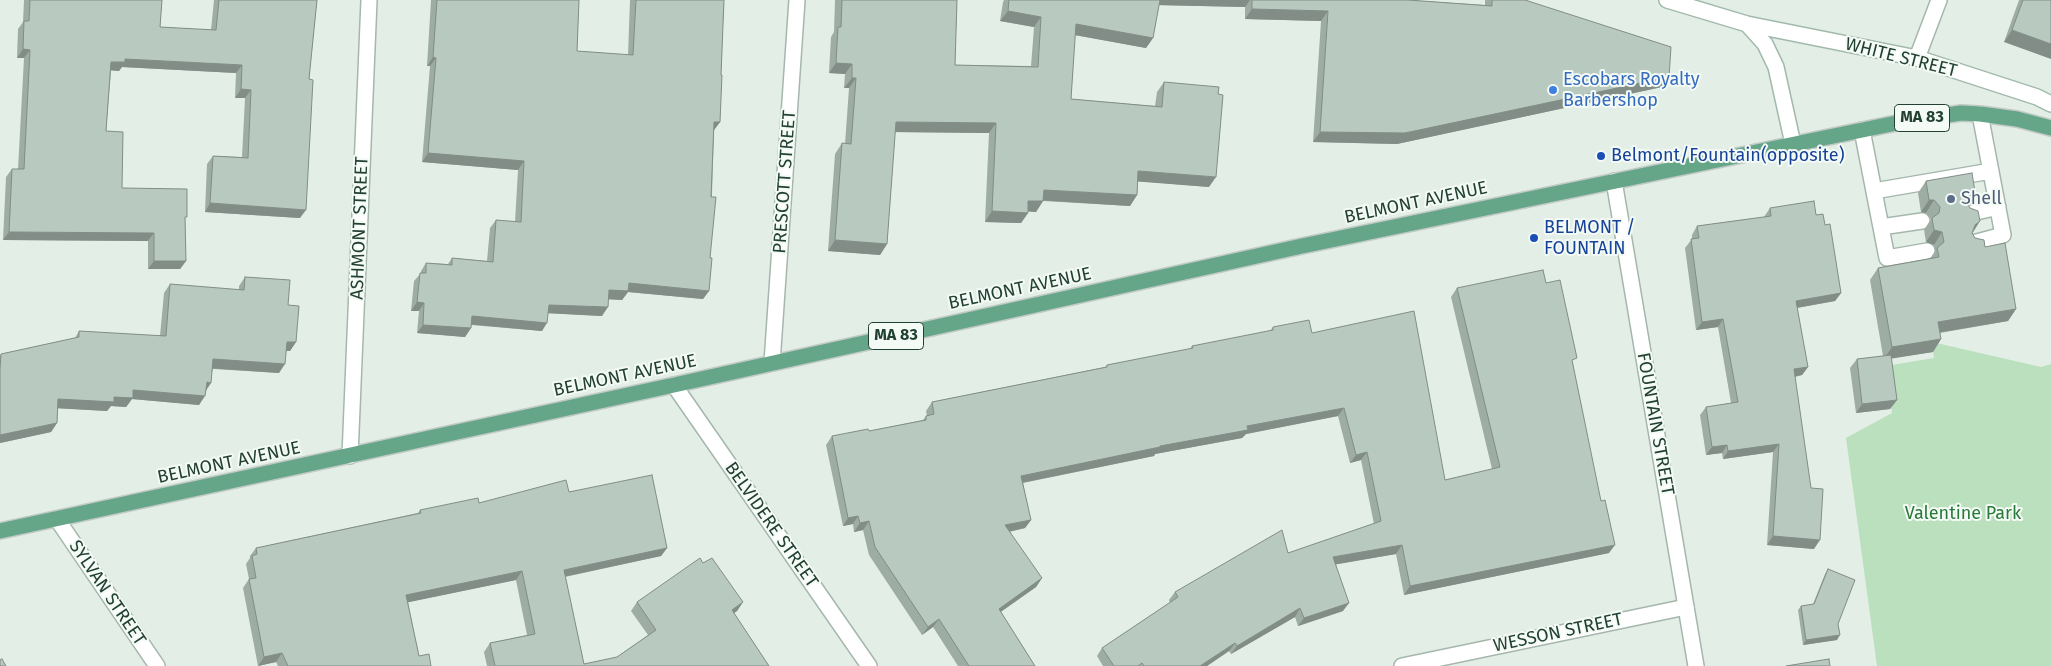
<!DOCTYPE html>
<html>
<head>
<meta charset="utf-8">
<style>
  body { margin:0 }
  canvas { display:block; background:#e3eee7 }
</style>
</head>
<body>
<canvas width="2051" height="666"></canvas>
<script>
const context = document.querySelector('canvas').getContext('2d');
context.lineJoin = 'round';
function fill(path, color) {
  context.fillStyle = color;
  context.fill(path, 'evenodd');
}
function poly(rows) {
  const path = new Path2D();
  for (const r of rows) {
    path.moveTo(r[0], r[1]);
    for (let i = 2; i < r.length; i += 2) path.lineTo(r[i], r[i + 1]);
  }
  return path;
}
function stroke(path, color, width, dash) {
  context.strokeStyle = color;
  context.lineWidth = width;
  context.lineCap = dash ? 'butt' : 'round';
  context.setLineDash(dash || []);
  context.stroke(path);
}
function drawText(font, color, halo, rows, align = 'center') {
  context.font = font + ' "Fira Sans",sans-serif';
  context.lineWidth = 4;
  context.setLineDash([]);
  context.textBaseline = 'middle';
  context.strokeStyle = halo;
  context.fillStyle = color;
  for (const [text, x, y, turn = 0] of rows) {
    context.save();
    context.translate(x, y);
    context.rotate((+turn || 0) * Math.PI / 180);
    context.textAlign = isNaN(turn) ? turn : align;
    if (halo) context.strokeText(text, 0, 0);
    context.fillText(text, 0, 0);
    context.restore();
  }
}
fill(poly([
  [1932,342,2041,367,2051,364,2051,666,1877,666,1846,438,1892,413,1885,366,1934,358]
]), '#bbe0bd');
const service = poly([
  [1917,58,1939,0],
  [1862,130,1887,258,1927,251],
  [1874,191,1991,171],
  [1968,214,1998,207],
  [1881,227,1922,221],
  [1973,243,2003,235,1980,114]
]);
const minor = poly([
  [772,363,797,0],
  [674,385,869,666],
  [350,456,369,0],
  [57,519,157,666],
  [1402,666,1686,607]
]);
const tertiary = poly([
  [1614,181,1696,666]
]);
const secondary = poly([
  [1667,0,1747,24,1917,58,2037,97,2051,104],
  [1747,24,1765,44,1776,67,1793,144]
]);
const primary = poly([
  [0,531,674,385,1302,246,1906,121,1961,113,1980,114,2017,119,2051,128]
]);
stroke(service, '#a5b7ad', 18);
stroke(minor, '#a5b7ad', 18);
stroke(tertiary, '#a5b7ad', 18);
stroke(secondary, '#a1baac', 18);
stroke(primary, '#c1cac6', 18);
stroke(service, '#fff', 15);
stroke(minor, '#fff', 15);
stroke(tertiary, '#fff', 15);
stroke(secondary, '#fff', 15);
stroke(primary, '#65a688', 15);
fill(poly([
  [24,0,162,0,160,27,211,30,214,0,317,0,309,79,300,218,205,212,207,164,213,156,242,157,245,98,235,98,236,73,122,67,119,71,111,70,106,131,122,188,185,219,186,261,180,269,148,269,148,241,3,240,6,177,12,169,18,169,24,58,17,58,18,29,23,22],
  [431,0,579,0,577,51,628,55,630,0,724,0,721,75,720,122,714,130,709,291,703,299,628,292,622,300,608,299,602,316,548,313,542,331,471,325,471,328,465,337,417,333,419,311,411,311,414,281,421,273,421,271,426,263,448,264,452,258,487,261,490,228,496,220,515,222,518,170,422,162,430,66,427,66],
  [835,0,957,0,955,65,1031,66,1034,27,1000,21,1003,2,1004,0,1408,0,1485,5,1485,0,1492,0,1669,77,1662,87,1397,144,1313,142,1321,21,1245,19,1245,7,1159,5,1153,38,1146,48,1075,35,1071,99,1155,106,1157,92,1164,82,1209,187,1138,181,1137,195,1130,206,1043,201,1036,212,1028,211,1028,213,1021,223,985,222,989,133,895,132,887,244,880,255,828,251,835,154,842,143,845,144,849,88,844,88,845,74,829,73,831,37,834,32],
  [2019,0,2051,0,2004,42],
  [1926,181,1967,204,1972,233,1975,238,1985,247,2016,309,2008,321,1940,333,1941,339,1933,352,1891,358,1897,400,1890,409,1856,413,1850,368,1857,359,1883,356,1870,280,1878,268,1930,259,1935,251,1934,245,1926,242,1924,230,1931,219,1926,213,1921,212,1918,193],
  [1770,208,1816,215,1825,225,1841,293,1835,301,1797,308,1808,367,1802,375,1795,377,1814,549,1767,545,1773,452,1723,459,1722,453,1706,455,1700,415,1706,407,1731,403,1718,327,1696,330,1685,248,1692,239,1692,235,1697,226,1764,217],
  [245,277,288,305,296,342,290,351,286,351,279,373,213,369,206,391,199,405,132,399,126,407,111,406,107,411,58,408,57,423,51,432,0,443,0,356,1,354,75,338,79,331,160,336,164,293,170,284,239,290,239,286],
  [1546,283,1573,364,1609,553,1404,595,1396,554,1336,564,1343,611,1298,626,1295,617,1231,654,1229,651,1207,666,1103,666,1097,656,1102,648,1170,603,1169,600,1175,592,1374,524,1361,460,1350,463,1338,416,1246,434,1242,438,1155,454,1154,456,1023,483,1031,520,1025,528,1009,532,1042,578,1036,587,1001,612,1035,666,958,666,933,627,922,635,869,555,863,530,854,532,853,524,843,526,826,445,832,436,869,431,923,420,926,416,927,416,926,411,932,402,1105,367,1107,365,1190,349,1192,346,1270,331,1273,327,1312,333,1445,480,1492,469,1451,297,1457,288],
  [569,492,667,548,661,556,565,577,584,664,617,657,648,635,631,611,637,602,703,563,743,602,737,611,734,613,769,666,487,666,484,652,490,643,527,635,516,580,408,602,419,656,431,666,278,666,276,662,258,666,243,588,249,579,246,564,250,558,250,556,256,548,418,513,420,510],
  [1828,569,1837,640,1803,645,1798,610,1801,606,1813,604,1825,574]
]), '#9eada4');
fill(poly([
  [1157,0,1250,0,1245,7,1153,5],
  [1252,9,1328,11,1321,21,1245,19],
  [1008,11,1041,17,1034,27,1000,21],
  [1076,24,1153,38,1146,48,1069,34],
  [2012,30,2051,44,2051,59,2004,42],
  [23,49,30,50,24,58,17,58],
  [433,57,436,58,430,66,427,66],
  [125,59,242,65,236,73,122,67,119,71,105,70,111,62],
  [836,63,852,64,845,74,829,73],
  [1669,77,1662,87,1397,144,1313,142,1320,132],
  [852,78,856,78,849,88,844,88],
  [241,89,251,90,245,98,235,98],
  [714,122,720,122,714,130],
  [896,122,996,123,989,133,889,132],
  [428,153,524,161,518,170,422,162],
  [1138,171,1216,177,1209,187,1131,181],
  [1044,190,1137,195,1130,206,1036,200],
  [1975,192,1967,205,1970,195],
  [1929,200,1934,200,1926,213,1921,212],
  [1028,201,1043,201,1036,212,1021,211],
  [210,203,306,210,300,218,205,212],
  [992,211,1028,213,1021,223,985,222],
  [1980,221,1972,234,1975,225],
  [1934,230,1942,232,1934,245,1926,242],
  [9,232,154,233,148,241,3,240],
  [835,240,887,244,880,255,828,251],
  [154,261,186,261,180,269,148,269],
  [629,283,709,291,703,299,628,292,622,300,603,299,609,290],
  [1841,293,1835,301,1790,309,1796,301],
  [417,302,424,303,419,311,411,311],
  [549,305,608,307,602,316,543,313],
  [2016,309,2008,321,1930,334,1938,322],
  [472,316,547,323,542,331,466,324],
  [1723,319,1718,327,1696,330,1702,322],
  [423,325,471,328,465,337,417,333],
  [1941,339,1933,352,1883,360,1892,347],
  [287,342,296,342,290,351,280,351],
  [213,359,285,364,279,373,207,368],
  [1808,367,1802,375,1788,378,1794,369],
  [207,382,211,383,205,392],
  [133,390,205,396,199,405,132,399,126,407,111,406,107,411,52,408,58,399,114,397],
  [1897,400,1890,409,1856,413,1862,404],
  [1344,408,1338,416,1246,434,1242,438,1155,454,1154,456,1016,484,1021,476,1247,426],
  [57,423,51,432,0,443,0,435],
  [1779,444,1773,452,1723,459,1728,451],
  [1727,445,1722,453,1706,455,1712,447],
  [1367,452,1361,460,1350,463,1356,455],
  [858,516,853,524,843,526,848,518],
  [1031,520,1025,528,999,534,1005,525],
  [869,521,863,530,854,532,860,523],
  [1773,536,1820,540,1814,549,1767,545],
  [1402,545,1396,554,1327,566,1333,557],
  [1615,545,1609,553,1404,595,1410,586],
  [667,548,661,556,558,578,564,570],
  [522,571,516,580,400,604,406,595],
  [1042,578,1036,587,993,617,999,609],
  [743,602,737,611,726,619,732,610],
  [1349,603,1343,611,1298,626,1304,618],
  [1300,608,1295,617,1231,654,1237,646],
  [939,619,933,627,922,635,928,627],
  [1840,635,1837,640,1803,645,1806,640],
  [1235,643,1229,651,1207,666,1200,666],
  [282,653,276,662,258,666,264,657]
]), '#818d86');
const building = poly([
  [30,0,162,0,160,27,216,30,219,0,317,0,309,79,313,80,306,210,210,203,213,156,248,158,251,90,241,89,242,65,125,59,125,62,111,62,106,131,123,132,122,188,187,189,187,217,185,217,186,261,154,261,154,233,9,232,12,169,24,169,30,50,23,49,24,21,29,21,30,0],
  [437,0,579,0,577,51,633,55,636,0,724,0,721,75,722,75,720,122,714,122,711,197,716,197,710,258,712,258,709,291,629,283,628,291,609,290,608,307,549,305,547,323,472,316,471,328,423,325,424,303,417,302,420,273,426,273,426,263,452,265,452,258,493,262,496,220,521,222,524,161,428,153,436,58,433,57,437,0],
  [842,0,957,0,955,65,1038,67,1041,17,1008,11,1009,0,1160,0,1153,38,1076,24,1071,99,1162,107,1164,82,1219,87,1218,94,1223,95,1216,177,1138,171,1137,195,1044,190,1043,201,1028,201,1028,213,992,211,996,123,896,122,887,244,835,240,842,143,851,144,856,78,852,78,852,64,836,63,838,27,841,27,842,0],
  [1252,0,1408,0,1492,6,1492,0,1525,0,1671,47,1669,77,1405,133,1320,132,1328,11,1252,9,1252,0],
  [2023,0,2051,0,2051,44,2012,30,2023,0],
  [1972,173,1975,192,1970,195,1967,203,1970,208,1978,211,1980,221,1975,225,1972,233,1975,238,1984,240,1985,247,2005,243,2016,309,1938,322,1941,339,1892,347,1878,268,1939,257,1937,248,1944,242,1942,232,1934,230,1932,218,1939,213,1940,207,1934,200,1929,200,1926,181,1972,173],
  [1814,201,1816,215,1823,214,1825,225,1830,224,1841,293,1796,301,1808,367,1794,369,1811,488,1823,489,1820,540,1773,536,1779,444,1728,451,1727,445,1712,447,1706,407,1738,402,1723,319,1702,322,1691,239,1699,238,1697,226,1771,216,1770,208,1814,201],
  [1543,270,1546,283,1560,280,1577,358,1572,360,1601,501,1605,500,1615,545,1410,586,1402,545,1333,557,1349,603,1304,618,1300,608,1237,646,1235,643,1200,666,1144,666,1142,663,1138,666,1114,666,1102,648,1178,597,1175,592,1282,530,1288,553,1381,521,1367,452,1356,455,1344,408,1247,426,1248,430,1160,446,1160,447,1021,476,1031,520,1005,525,1042,578,999,609,1035,666,969,666,939,619,928,627,875,547,869,521,860,523,858,516,848,518,832,436,868,429,869,431,926,420,926,416,934,414,932,402,1107,367,1107,365,1193,348,1192,346,1273,330,1273,327,1309,320,1312,333,1414,311,1445,480,1500,467,1457,288,1543,270],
  [245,277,290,280,288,305,299,306,296,342,287,342,285,364,213,359,211,383,207,382,205,396,133,390,133,398,114,397,114,402,58,399,57,423,0,435,0,369,1,354,79,337,79,331,166,336,170,284,244,290,245,277],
  [1891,355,1897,400,1862,404,1857,359,1891,355],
  [652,475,667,548,564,570,584,664,617,657,656,630,637,602,700,558,703,563,712,558,743,602,732,610,769,666,495,666,490,643,535,634,522,571,406,595,419,656,429,654,431,666,288,666,282,653,264,657,249,579,256,578,252,556,257,554,256,548,421,513,420,510,478,498,479,503,566,480,569,492,652,475],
  [1828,569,1855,580,1838,624,1840,635,1806,640,1801,606,1814,604,1828,569],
  [2,659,6,666,0,666,0,660,2,659],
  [1829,659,1830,666,1786,666,1829,659]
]);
fill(building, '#b8c9bf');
stroke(building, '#818d86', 1);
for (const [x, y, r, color] of [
  [1553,90,5,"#3f7fe0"],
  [1601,156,5,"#1a4fb4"],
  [1951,199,5,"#5c6f8a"],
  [1534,238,5,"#1a4fb4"]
]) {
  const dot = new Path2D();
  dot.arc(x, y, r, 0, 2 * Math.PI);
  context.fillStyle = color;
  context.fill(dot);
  stroke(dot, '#f4faf6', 2);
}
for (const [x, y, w] of [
  [1922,118,55],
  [896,336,55]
]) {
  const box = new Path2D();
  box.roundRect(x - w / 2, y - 13.5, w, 27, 4);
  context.fillStyle = '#f4faf6';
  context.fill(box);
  stroke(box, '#224132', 1);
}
drawText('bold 16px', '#224132', null, [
  ["MA 83",1922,118],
  ["MA 83",896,336]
]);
drawText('18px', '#224132', '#f4faf6', [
  ["WHITE STREET",1901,58,14],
  ["PRESCOTT STREET",785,182,-86],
  ["BELMONT AVENUE",1416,203,-12],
  ["ASHMONT STREET",360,228,-88],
  ["BELMONT AVENUE",1020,289,-12],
  ["BELMONT AVENUE",625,376,-12],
  ["FOUNTAIN STREET",1655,424,80],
  ["BELMONT AVENUE",229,463,-12],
  ["BELVIDERE STREET",771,525,55],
  ["SYLVAN STREET",107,593,56],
  ["WESSON STREET",1558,633,-12]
]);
drawText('18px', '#366cbe', '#f4faf6', [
  ["Escobars Royalty",1563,80],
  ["Barbershop",1563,101]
], 'left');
drawText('18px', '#164399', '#f4faf6', [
  ["Belmont/Fountain(opposite)",1611,156],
  ["BELMONT /",1544,228],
  ["FOUNTAIN",1544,249]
], 'left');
drawText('18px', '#4e5e75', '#f4faf6', [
  ["Shell",1961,199]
], 'left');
drawText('18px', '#297a38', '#f4faf6', [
  ["Valentine Park",1963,514]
]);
</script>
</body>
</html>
